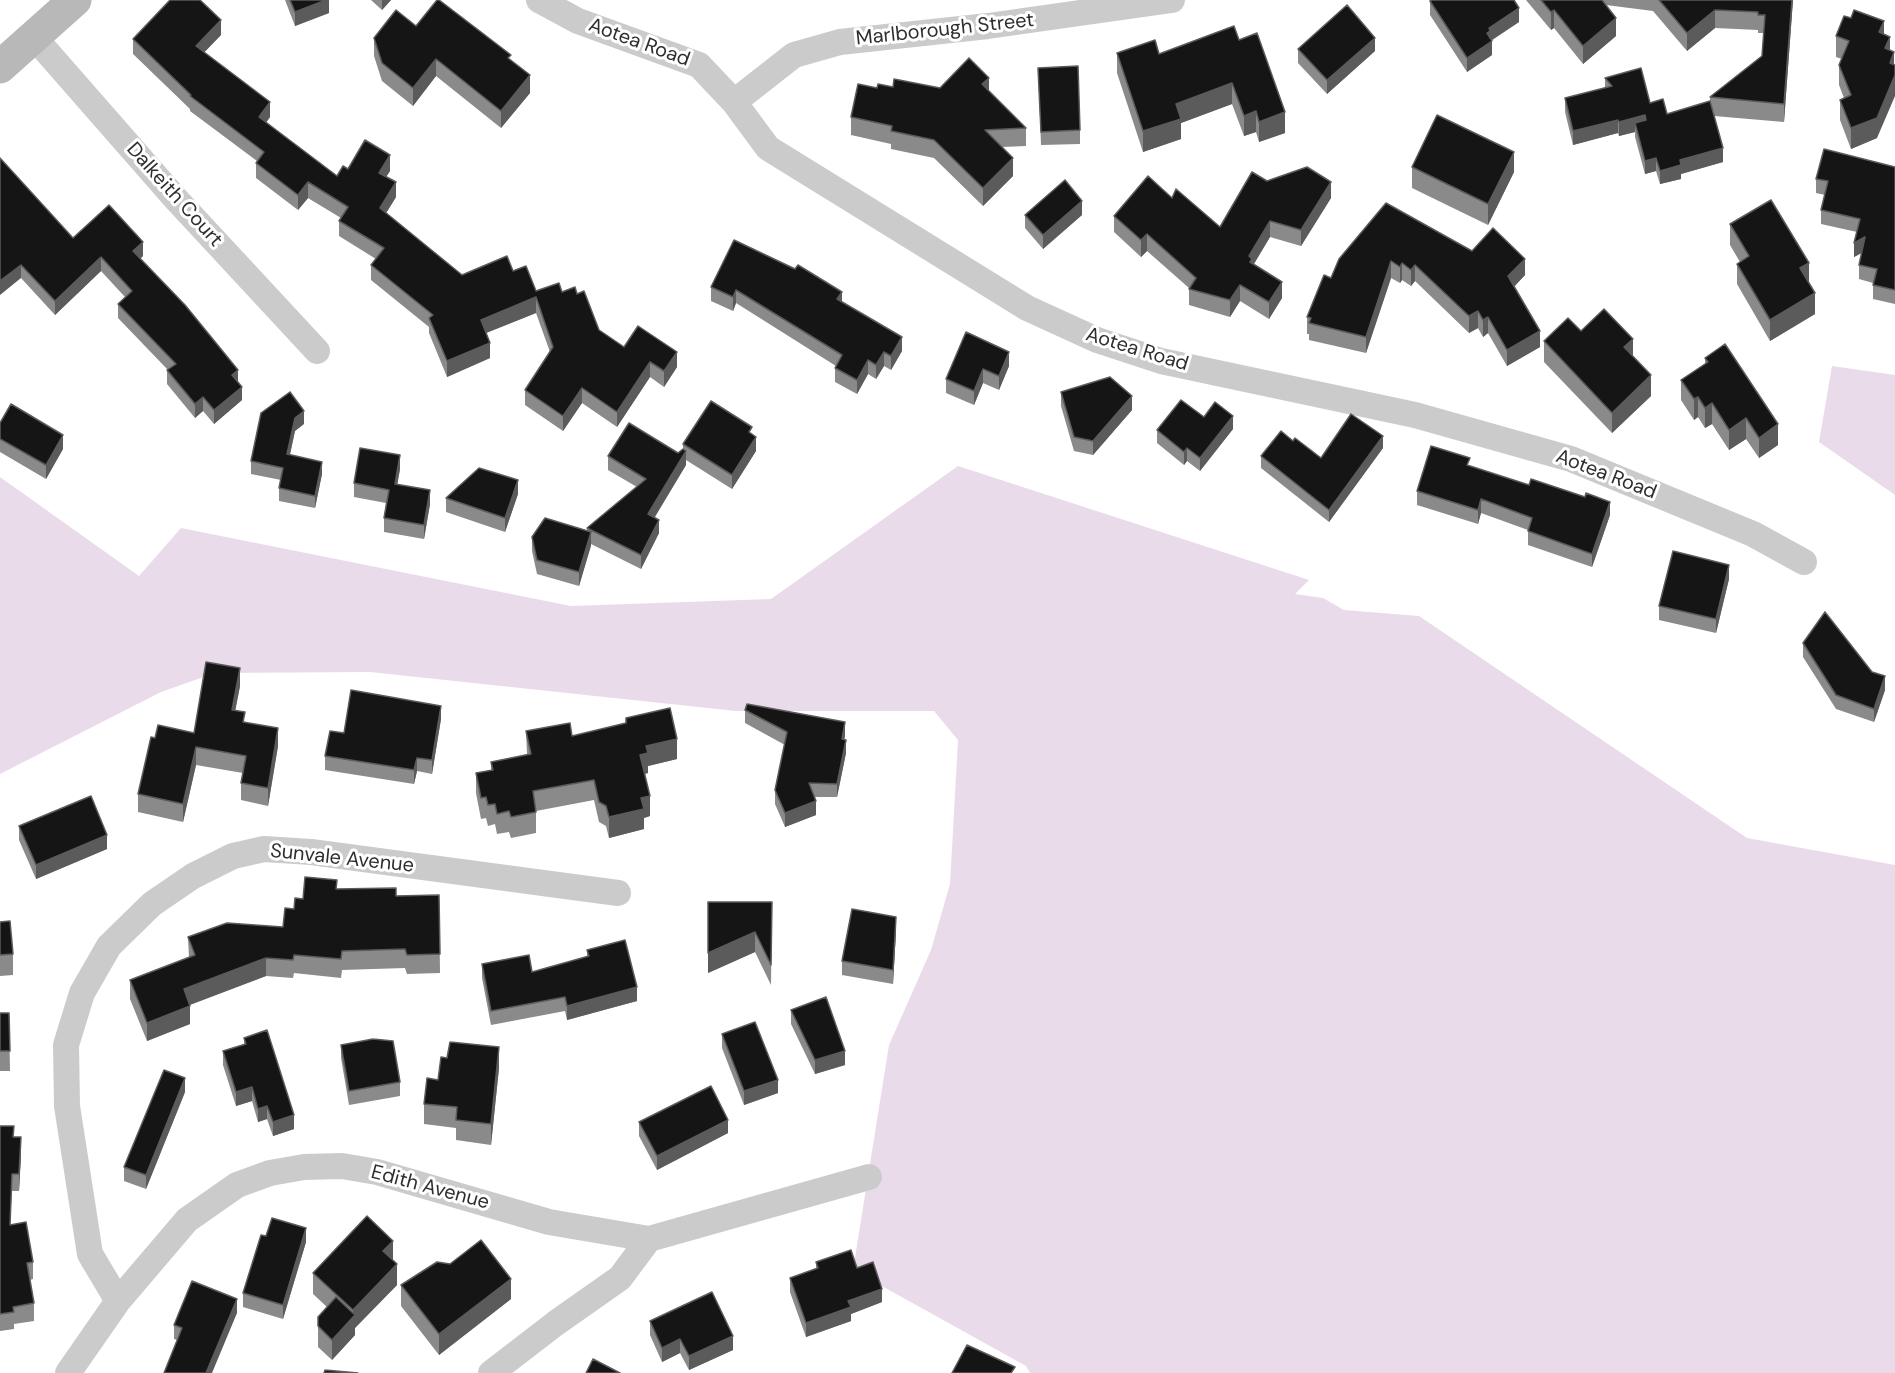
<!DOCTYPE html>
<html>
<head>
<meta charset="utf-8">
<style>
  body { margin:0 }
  canvas { display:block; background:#fff }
</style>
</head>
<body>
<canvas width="1895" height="1373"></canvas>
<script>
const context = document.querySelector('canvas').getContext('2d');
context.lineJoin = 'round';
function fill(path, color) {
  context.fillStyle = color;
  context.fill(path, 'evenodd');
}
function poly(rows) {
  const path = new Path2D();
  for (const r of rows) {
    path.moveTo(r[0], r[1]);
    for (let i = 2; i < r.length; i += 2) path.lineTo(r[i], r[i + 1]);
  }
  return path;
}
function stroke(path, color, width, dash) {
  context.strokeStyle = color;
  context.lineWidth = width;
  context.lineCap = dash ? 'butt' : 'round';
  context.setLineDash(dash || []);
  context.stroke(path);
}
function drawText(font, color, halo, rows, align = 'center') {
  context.font = font + ' "DM Sans",sans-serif';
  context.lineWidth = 6;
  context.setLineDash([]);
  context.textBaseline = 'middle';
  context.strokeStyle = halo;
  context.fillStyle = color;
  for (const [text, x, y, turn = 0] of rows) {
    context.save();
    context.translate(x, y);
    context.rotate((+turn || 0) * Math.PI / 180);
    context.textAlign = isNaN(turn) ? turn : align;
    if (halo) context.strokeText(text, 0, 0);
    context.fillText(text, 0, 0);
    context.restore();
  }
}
fill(poly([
  [1832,366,1895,375,1895,495,1819,442],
  [958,466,1309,580,1295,594,1323,598,1344,610,1419,616,1747,838,1895,865,1895,1373,1030,1373,1026,1366,853,1270,889,1045,931,950,950,884,958,740,934,711,736,711,370,672,215,673,161,692,0,774,0,477,139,576,181,528,571,606,771,599]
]), '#eadbeb');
stroke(poly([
  [539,0,578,21,699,65,734,102,768,148,1027,308,1097,340,1161,361,1415,415,1571,459,1753,534,1804,562],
  [34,37,175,198,317,351],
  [734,102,794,55,840,42,988,26,1172,0],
  [118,1301,90,1254,67,1106,66,1045,82,993,109,946,152,904,193,876,233,856,264,849,311,852,618,893],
  [68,1373,118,1301,187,1220,237,1185,270,1173,304,1167,342,1166,377,1172,549,1222,649,1239,869,1177],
  [491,1373,556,1323,620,1278,649,1239]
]), '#cbcbcb', 26);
stroke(poly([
  [0,67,75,0]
]), '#b8b8b8', 33);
fill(poly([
  [285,0,329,0,329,13,295,26],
  [371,0,391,0,382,10],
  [1526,0,1793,0,1784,122,1714,116,1723,162,1681,174,1681,179,1660,184,1656,171,1645,174,1635,137,1635,132,1619,136,1618,133,1573,145,1565,112,1565,98,1605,88,1605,78,1650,103,1667,114,1710,102,1710,97,1762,56,1764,33,1758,33,1758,30,1715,28,1687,51,1653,11,1606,5,1616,36,1583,64,1554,28,1551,30],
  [1430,1,1519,22,1491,41,1492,55,1467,72,1430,15],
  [1844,16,1877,138,1851,149,1840,120,1840,100,1844,98,1839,85,1839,65,1842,59,1836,57,1836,36],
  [416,26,511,60,530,93,501,128,436,76,413,106,382,81,374,56,374,38],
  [221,35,204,52,270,117,266,123,337,176,348,169,390,171,386,177,396,197,386,213,462,275,513,271,536,291,562,292,577,294,599,330,624,347,677,367,664,387,650,377,617,427,582,403,563,431,525,405,525,390,550,352,536,313,486,333,490,358,447,377,429,333,429,327,371,280,371,265,376,259,339,236,339,221,341,218,308,198,298,210,256,178,256,163,257,161,190,111,190,109,133,54,133,39],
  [1239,40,1285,133,1259,142,1256,132,1244,136,1232,104,1181,123,1181,139,1143,152,1117,73,1117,53,1159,54],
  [1298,49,1375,51,1327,94,1298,63],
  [1038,68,1080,130,1080,144,1041,145],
  [893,87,940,88,989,91,1026,128,1026,146,1002,147,1013,176,983,206,934,158,891,149,891,144,851,135,851,117,877,88],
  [0,158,73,238,143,256,140,259,238,382,242,400,214,424,203,411,195,418,167,384,167,370,168,370,118,318,118,304,125,297,101,271,55,315,21,278],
  [1412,167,1514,172,1488,225,1412,188],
  [1895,167,1895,304,1873,299,1873,283,1859,279,1859,265,1862,253,1854,257,1857,232,1821,224,1821,210,1825,195,1816,193,1816,179],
  [1267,181,1331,198,1301,246,1270,237,1254,264,1282,298,1269,319,1240,301,1230,317,1189,305,1189,288,1147,251,1141,257,1114,232,1114,216,1172,198,1220,227],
  [1025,215,1082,215,1043,249,1025,228],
  [1730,224,1809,282,1815,314,1770,341,1737,284,1737,264,1740,262,1730,245],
  [1472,251,1525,275,1514,287,1540,347,1507,366,1488,333,1483,337,1478,328,1469,333,1415,281,1411,286,1402,280,1400,283,1391,278,1366,353,1309,340,1309,334,1307,334,1307,317,1331,278,1339,259],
  [711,287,842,302,902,351,891,370,884,366,876,379,868,374,857,394,835,382,835,368,836,366,736,303,733,311,711,301],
  [1581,331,1633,356,1651,396,1612,433,1544,362,1544,341],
  [966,332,1009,366,999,390,983,383,974,405,946,393,946,379],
  [1705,358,1778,445,1759,458,1746,439,1729,450,1712,424,1705,428,1698,417,1694,420,1681,400,1681,380,1705,364],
  [1061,392,1132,410,1093,455,1074,451,1061,406],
  [1204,417,1233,429,1200,471,1187,461,1184,465,1157,443,1157,430],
  [0,423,63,449,46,479,0,452],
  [304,424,295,431,290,455,322,474,315,508,279,501,279,488,281,480,251,474,251,461],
  [752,434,756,451,732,489,686,460,686,465,655,517,659,533,641,569,591,544,579,586,537,574,532,551,532,537,587,531,587,528,637,487,608,470,608,456,678,453,683,449,683,444],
  [1293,441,1321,458,1383,448,1329,522,1261,468,1261,456],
  [1470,466,1610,515,1592,567,1528,545,1528,530,1481,513,1478,524,1417,505,1417,491],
  [400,469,397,484,430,504,424,539,384,532,384,518,386,503,354,497,354,483],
  [518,494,505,532,446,512,446,498],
  [1729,579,1716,633,1659,620,1659,606],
  [1803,643,1885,690,1874,722,1836,709,1803,657],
  [240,686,235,710,245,722,278,746,268,806,241,800,241,783,243,773,196,765,183,822,138,812,138,794,155,738,194,733],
  [745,710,845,736,844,739,846,753,837,797,814,797,816,815,785,827,775,804,775,790,785,745,745,723],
  [626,718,677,759,648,766,648,773,645,774,650,816,644,818,644,829,609,838,606,826,599,822,594,800,536,811,536,833,511,838,509,832,497,834,495,824,488,826,486,818,481,819,476,793,476,773,491,770,491,762,527,754,526,731,572,736,626,723],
  [441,719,432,774,417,771,414,784,325,770,325,756,344,733],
  [19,826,107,849,36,879,19,840],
  [337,889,396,896,439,895,440,973,407,974,405,968,342,970,341,978,294,973,293,978,266,976,190,1005,190,1024,147,1041,130,999,130,980,189,958,188,937,283,927,294,909,303,899],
  [772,902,771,985,755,952,708,973],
  [0,922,13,954,13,975,0,976],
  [896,931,893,984,842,975,842,961],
  [587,950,637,1001,567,1020,565,1011,491,1025,482,978,482,964,532,972,587,957],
  [791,1010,845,1065,815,1074,791,1024],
  [0,1013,9,1013,10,1071,0,1071],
  [722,1034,778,1093,744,1105,722,1048],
  [244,1038,294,1129,273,1136,267,1119,258,1122,252,1101,236,1106,223,1065,223,1051,244,1044],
  [341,1045,400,1082,400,1096,349,1105,341,1058],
  [499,1068,491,1145,456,1140,456,1128,424,1124,424,1104,438,1080],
  [185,1092,146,1189,124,1181,124,1167],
  [639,1122,728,1133,657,1170,639,1136],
  [0,1126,14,1137,21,1155,19,1191,12,1191,10,1224,33,1262,33,1279,30,1280,34,1303,34,1321,14,1324,14,1329,0,1331],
  [266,1236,306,1242,283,1319,243,1307,243,1293],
  [393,1261,397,1285,355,1328,355,1335,332,1360,318,1347,318,1317,327,1307,313,1294,313,1273],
  [816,1262,882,1302,851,1314,851,1321,806,1337,790,1292,790,1278,816,1269],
  [401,1285,511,1299,439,1355,401,1306],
  [237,1313,177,1340,174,1339,174,1325],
  [650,1321,733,1350,689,1370,680,1353,662,1362,650,1335]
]), '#8a8a8a');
fill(poly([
  [326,0,329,0,329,13,295,26,295,12],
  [382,0,391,0,382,10],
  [1792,0,1793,0,1784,122,1784,104],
  [1519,8,1519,22,1490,41,1492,41,1492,55,1467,72,1467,58,1487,33,1489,28],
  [1554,10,1554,28,1551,30,1551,12],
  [1715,10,1715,28,1687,51,1687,33],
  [1616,18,1616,36,1583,64,1583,46],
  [221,20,221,35,196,61,196,46],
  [1884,21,1884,42,1879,32],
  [1890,37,1890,57,1885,48],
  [1375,38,1375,51,1327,94,1327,80],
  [1894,52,1894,72,1890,63],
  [436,59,436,76,413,106,413,88],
  [530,75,530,93,501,128,501,111],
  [1895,75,1895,96,1877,138,1851,149,1851,128],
  [989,78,989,96,982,84],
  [1232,83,1232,104,1181,123,1181,139,1143,152,1143,131,1176,104],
  [270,102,270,117,259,132,259,117],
  [1256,111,1256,132,1244,136,1244,116],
  [1285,112,1285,133,1259,142,1259,122],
  [1645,115,1645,129,1635,123,1635,132,1619,136,1619,122],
  [1618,120,1618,133,1573,145,1573,131],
  [1723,148,1723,162,1681,174,1681,179,1660,184,1660,171,1680,160],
  [1514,152,1514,172,1488,225,1488,204],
  [390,155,390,171,379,188,379,173],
  [1013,158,1013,176,983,206,983,188],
  [1656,158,1656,171,1645,174,1645,161],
  [308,182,308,198,298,210,298,195],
  [396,182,396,197,380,223,380,208],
  [1331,182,1331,198,1301,246,1301,230],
  [1082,201,1082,215,1043,249,1043,235],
  [1270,221,1270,237,1252,267,1249,256],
  [1147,234,1147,251,1141,257,1141,240],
  [1865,237,1865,251,1854,257,1854,243],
  [143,242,143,256,133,265,133,251],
  [101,257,101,271,55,315,55,301],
  [1525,259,1525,275,1508,293,1508,276],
  [1391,261,1391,278,1366,353,1366,337],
  [1402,263,1402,280,1400,283,1400,267],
  [1809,263,1809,284,1800,268],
  [21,265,21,278,0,295,0,281],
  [1415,265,1415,281,1411,286,1411,270],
  [1282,282,1282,298,1269,319,1269,302],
  [1240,285,1240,301,1230,317,1230,300],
  [736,290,736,303,733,311,733,297],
  [842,292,842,306,837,299],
  [1815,293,1815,314,1770,341,1770,320],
  [536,297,536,313,481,335,481,320],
  [1478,311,1478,328,1469,333,1469,316],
  [1488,317,1488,333,1483,337,1483,320],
  [1540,331,1540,347,1507,366,1507,350],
  [902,337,902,351,891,370,891,356],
  [1633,339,1633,359,1624,347],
  [490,343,490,358,447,377,447,361],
  [677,352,677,367,664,387,664,371],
  [884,352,884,366,876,379,876,365],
  [1009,352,1009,366,999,390,999,376],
  [868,360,868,374,857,394,857,380],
  [650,362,650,377,617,427,617,412],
  [983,369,983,383,974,405,974,391],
  [238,370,238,384,232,375],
  [1651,375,1651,396,1612,433,1612,413],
  [242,387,242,400,214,424,214,410],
  [582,388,582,403,563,431,563,416],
  [1132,396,1132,410,1093,455,1093,441],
  [203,397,203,411,195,418,195,404],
  [1698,397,1698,417,1694,420,1694,399],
  [1712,403,1712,424,1705,428,1705,408],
  [304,411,304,424,295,431,287,467,287,454,295,418],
  [1233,416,1233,429,1200,471,1200,458],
  [1746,418,1746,439,1729,450,1729,430],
  [1778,424,1778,445,1759,458,1759,438],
  [63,435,63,449,46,479,46,465],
  [1383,436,1383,448,1329,522,1329,510],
  [756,437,756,451,732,489,732,475],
  [1187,448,1187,461,1184,465,1184,452],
  [686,451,686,465,648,528,648,514],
  [400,455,400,469,395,498,395,484],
  [322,462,322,474,315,508,315,496],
  [518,480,518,494,505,532,505,518],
  [430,490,430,504,424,539,424,525],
  [1481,499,1481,513,1478,524,1478,510],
  [1610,502,1610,515,1592,567,1592,554],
  [659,520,659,533,641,569,641,555],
  [591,532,591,546,579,586,579,572],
  [1729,565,1729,579,1716,633,1716,619],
  [240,668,240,686,232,728,232,710],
  [1885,676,1885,690,1874,722,1874,709],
  [441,706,441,719,432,774,432,760],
  [845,722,845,736,842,752,842,739],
  [278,728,278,746,268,806,268,788],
  [677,739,677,759,648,766,648,773,640,775,640,755,646,746],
  [846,740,846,753,837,797,837,784],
  [196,747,196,765,183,822,183,804],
  [417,758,417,771,414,784,414,770],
  [650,796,650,816,644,818,644,829,609,838,609,817,641,798],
  [816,801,816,815,785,827,785,813],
  [107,835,107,849,36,879,36,865],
  [896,917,896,931,893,984,893,970],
  [755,932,755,952,708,973,708,953],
  [266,958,266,976,184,1007,184,989],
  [637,987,637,1001,567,1020,567,1006],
  [190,1006,190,1024,147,1041,147,1023],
  [499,1047,499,1068,491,1145,491,1124],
  [845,1051,845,1065,815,1074,815,1060],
  [185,1078,185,1092,146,1189,146,1175],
  [778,1080,778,1093,744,1105,744,1091],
  [252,1087,252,1101,236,1106,236,1092],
  [267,1106,267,1119,258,1122,258,1109],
  [294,1115,294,1129,273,1136,273,1122],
  [728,1120,728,1133,657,1170,657,1156],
  [21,1137,21,1155,19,1191,19,1174],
  [306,1228,306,1242,283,1319,283,1305],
  [393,1241,393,1261,383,1251],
  [397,1264,397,1285,355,1328,355,1335,332,1360,332,1340,353,1318,353,1310],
  [511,1279,511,1299,439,1355,439,1334],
  [882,1289,882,1302,851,1314,851,1321,806,1337,806,1323,848,1301],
  [237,1299,237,1313,212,1373,206,1373],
  [733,1336,733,1350,689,1370,689,1356],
  [680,1339,680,1353,662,1362,662,1348]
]), '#5b5b5b');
const building = poly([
  [170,0,200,0,221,20,196,46,270,102,259,117,337,176,343,166,348,169,365,140,390,155,379,173,396,182,380,208,462,275,507,256,513,271,526,266,536,291,559,283,562,292,575,287,577,294,584,291,599,330,624,347,638,326,677,352,664,371,650,362,617,412,582,388,563,416,525,390,553,347,536,297,481,320,490,343,447,361,429,318,433,315,371,265,384,248,339,221,348,207,308,182,298,195,256,163,264,152,190,96,191,95,133,39,170,0],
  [290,0,326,0,295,12,290,0],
  [437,0,439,0,511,55,508,58,530,75,501,111,436,59,413,88,382,63,374,38,396,10,416,26,437,0],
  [1432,0,1514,0,1519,8,1489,28,1490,31,1487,33,1492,41,1467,58,1430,1,1432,0],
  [1541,0,1602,0,1616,18,1583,46,1554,10,1551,12,1541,0],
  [1659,0,1792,0,1784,104,1710,97,1762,56,1765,15,1758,15,1758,12,1715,10,1687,33,1659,0],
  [1347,5,1375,38,1327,80,1298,49,1347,5],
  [1854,10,1884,21,1879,32,1890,37,1885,48,1894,52,1890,63,1895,65,1895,75,1877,118,1851,128,1840,100,1851,95,1839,65,1849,41,1836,36,1844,16,1851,18,1854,10],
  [1234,26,1239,40,1257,33,1285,112,1259,122,1256,111,1244,116,1232,83,1176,104,1181,119,1143,131,1117,53,1155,40,1159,54,1234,26],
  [969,58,989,78,982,84,1026,128,985,130,1013,158,983,188,934,140,891,131,892,126,851,117,858,84,877,88,878,84,893,87,894,79,940,88,969,58],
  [1078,66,1080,130,1041,132,1038,68,1078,66],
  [1641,68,1650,103,1663,99,1667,114,1710,101,1723,148,1680,160,1681,165,1660,171,1656,158,1645,161,1635,123,1646,120,1645,115,1619,122,1618,120,1573,131,1565,98,1612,86,1605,78,1641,68],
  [1437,115,1514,152,1488,204,1412,167,1437,115],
  [1824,149,1895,167,1895,290,1873,285,1877,269,1859,265,1865,237,1854,243,1860,219,1821,210,1828,181,1816,179,1824,149],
  [0,158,73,238,109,205,143,242,133,251,185,305,238,370,232,375,242,387,214,410,203,397,195,404,167,370,176,364,118,304,132,291,101,257,55,301,21,265,0,281,0,158],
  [1307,167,1331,182,1301,230,1270,221,1249,256,1252,259,1250,262,1282,282,1269,302,1240,285,1230,300,1189,289,1196,278,1147,234,1141,240,1114,216,1148,176,1172,198,1176,189,1220,227,1252,172,1267,181,1307,167],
  [1065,180,1082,201,1043,235,1025,215,1065,180],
  [1771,200,1809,263,1800,268,1815,293,1770,320,1737,264,1749,256,1730,224,1771,200],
  [1386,203,1472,251,1493,228,1525,259,1508,276,1540,331,1507,350,1488,317,1483,320,1478,311,1469,316,1415,265,1411,270,1402,263,1400,267,1391,261,1366,337,1309,323,1311,318,1307,317,1324,275,1331,278,1339,259,1386,203],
  [734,240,795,269,798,265,842,292,837,299,902,337,891,356,884,352,876,365,868,360,857,380,835,368,842,355,736,290,733,297,711,287,734,240],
  [1604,309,1633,339,1624,347,1651,375,1612,413,1544,341,1568,318,1581,331,1604,309],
  [966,332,1009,352,999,376,983,369,974,391,946,379,966,332],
  [1725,344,1778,424,1759,438,1746,418,1729,430,1712,403,1705,408,1698,397,1694,399,1681,380,1708,362,1705,358,1725,344],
  [1110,377,1132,396,1093,441,1074,437,1061,392,1110,377],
  [290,392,304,411,295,418,287,454,322,462,315,496,279,488,283,468,251,461,261,413,290,392],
  [1181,400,1204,417,1215,402,1233,416,1200,458,1187,448,1184,452,1157,430,1181,400],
  [711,401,752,427,749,432,756,437,732,475,683,444,711,401],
  [11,404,63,435,46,465,0,439,0,423,11,404],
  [1351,414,1383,436,1329,510,1261,456,1281,431,1293,441,1295,438,1321,458,1351,414],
  [629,423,678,453,683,449,686,451,648,514,659,520,641,555,587,528,646,479,608,456,629,423],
  [1431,446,1470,458,1467,465,1529,485,1531,479,1585,497,1586,493,1610,502,1592,554,1528,531,1532,518,1481,499,1478,510,1417,491,1431,446],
  [360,448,400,455,395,484,430,490,424,525,384,518,389,490,354,483,360,448],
  [479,468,518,480,505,518,446,498,479,468],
  [545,518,591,532,579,572,537,560,532,537,545,518],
  [1673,551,1729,565,1716,619,1659,606,1673,551],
  [1825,612,1872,672,1885,676,1874,709,1836,695,1803,643,1825,612],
  [206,662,240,668,232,710,245,712,243,722,278,728,268,788,241,783,246,756,196,747,183,804,138,794,151,737,155,738,158,725,194,733,206,662],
  [351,690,441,706,432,760,417,758,414,770,325,756,330,731,344,733,351,690],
  [747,704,845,722,842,739,846,740,837,784,809,783,816,801,785,813,775,790,787,732,745,710,747,704],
  [670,708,677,739,646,746,648,753,640,755,650,796,641,798,644,809,609,817,606,806,599,802,594,780,533,791,536,812,511,817,509,811,497,814,495,804,488,805,486,797,481,798,476,773,493,770,491,762,531,754,526,731,570,723,572,736,626,723,626,718,670,708],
  [91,796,107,835,36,865,19,826,91,796],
  [305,877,337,880,336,889,396,888,396,896,439,895,440,954,407,955,405,949,342,951,341,959,294,955,293,960,266,958,184,989,190,1006,147,1023,130,980,195,955,188,937,227,923,283,927,285,908,294,909,295,898,303,899,305,877],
  [708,902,772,902,771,965,755,932,708,953,708,902],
  [852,909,896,917,893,970,842,961,852,909],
  [10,921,13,954,0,955,0,922,10,921],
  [625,940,637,987,567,1006,565,997,491,1011,482,964,529,955,532,972,589,956,587,950,625,940],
  [826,997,845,1051,815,1060,791,1010,826,997],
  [0,1013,9,1013,10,1051,0,1051,0,1013],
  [755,1022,778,1080,744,1091,722,1034,755,1022],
  [267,1030,294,1115,273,1122,267,1106,258,1109,252,1087,236,1092,223,1051,246,1044,244,1038,267,1030],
  [373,1039,393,1041,400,1082,349,1091,341,1045,373,1039],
  [450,1042,499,1047,491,1124,456,1120,457,1107,424,1104,427,1078,438,1080,441,1057,447,1058,450,1042],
  [164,1070,185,1078,146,1175,124,1167,164,1070],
  [711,1086,728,1120,657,1156,639,1122,711,1086],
  [0,1126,14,1126,13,1137,21,1137,19,1174,12,1174,10,1225,26,1222,33,1262,27,1263,34,1303,13,1307,14,1312,0,1314,0,1126],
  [367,1216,393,1241,383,1251,397,1264,353,1310,313,1273,367,1216],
  [272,1218,306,1228,283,1305,243,1293,261,1235,266,1236,272,1218],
  [481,1240,511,1279,439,1334,401,1285,437,1262,450,1264,481,1240],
  [851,1250,857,1268,873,1262,882,1289,848,1301,851,1307,806,1323,790,1278,818,1268,816,1262,851,1250],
  [192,1281,237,1299,206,1373,164,1373,182,1328,174,1325,192,1281],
  [712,1292,733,1336,689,1356,680,1339,662,1348,650,1321,712,1292],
  [336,1297,355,1315,332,1340,318,1326,318,1317,336,1297],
  [967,1345,1015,1367,1011,1373,952,1373,967,1345],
  [593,1359,620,1373,586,1373,593,1359],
  [325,1370,358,1373,324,1373,325,1370]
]);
fill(building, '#151515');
stroke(building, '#5b5b5b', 1.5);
drawText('20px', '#2e2e2e', '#fff', [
  ["Marlborough Street",945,30,-6],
  ["Aotea Road",639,43,20],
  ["Dalkeith Court",174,195,48],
  ["Aotea Road",1137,350,17],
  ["Aotea Road",1606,475,21],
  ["Sunvale Avenue",342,859,6],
  ["Edith Avenue",430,1188,15]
]);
</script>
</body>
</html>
